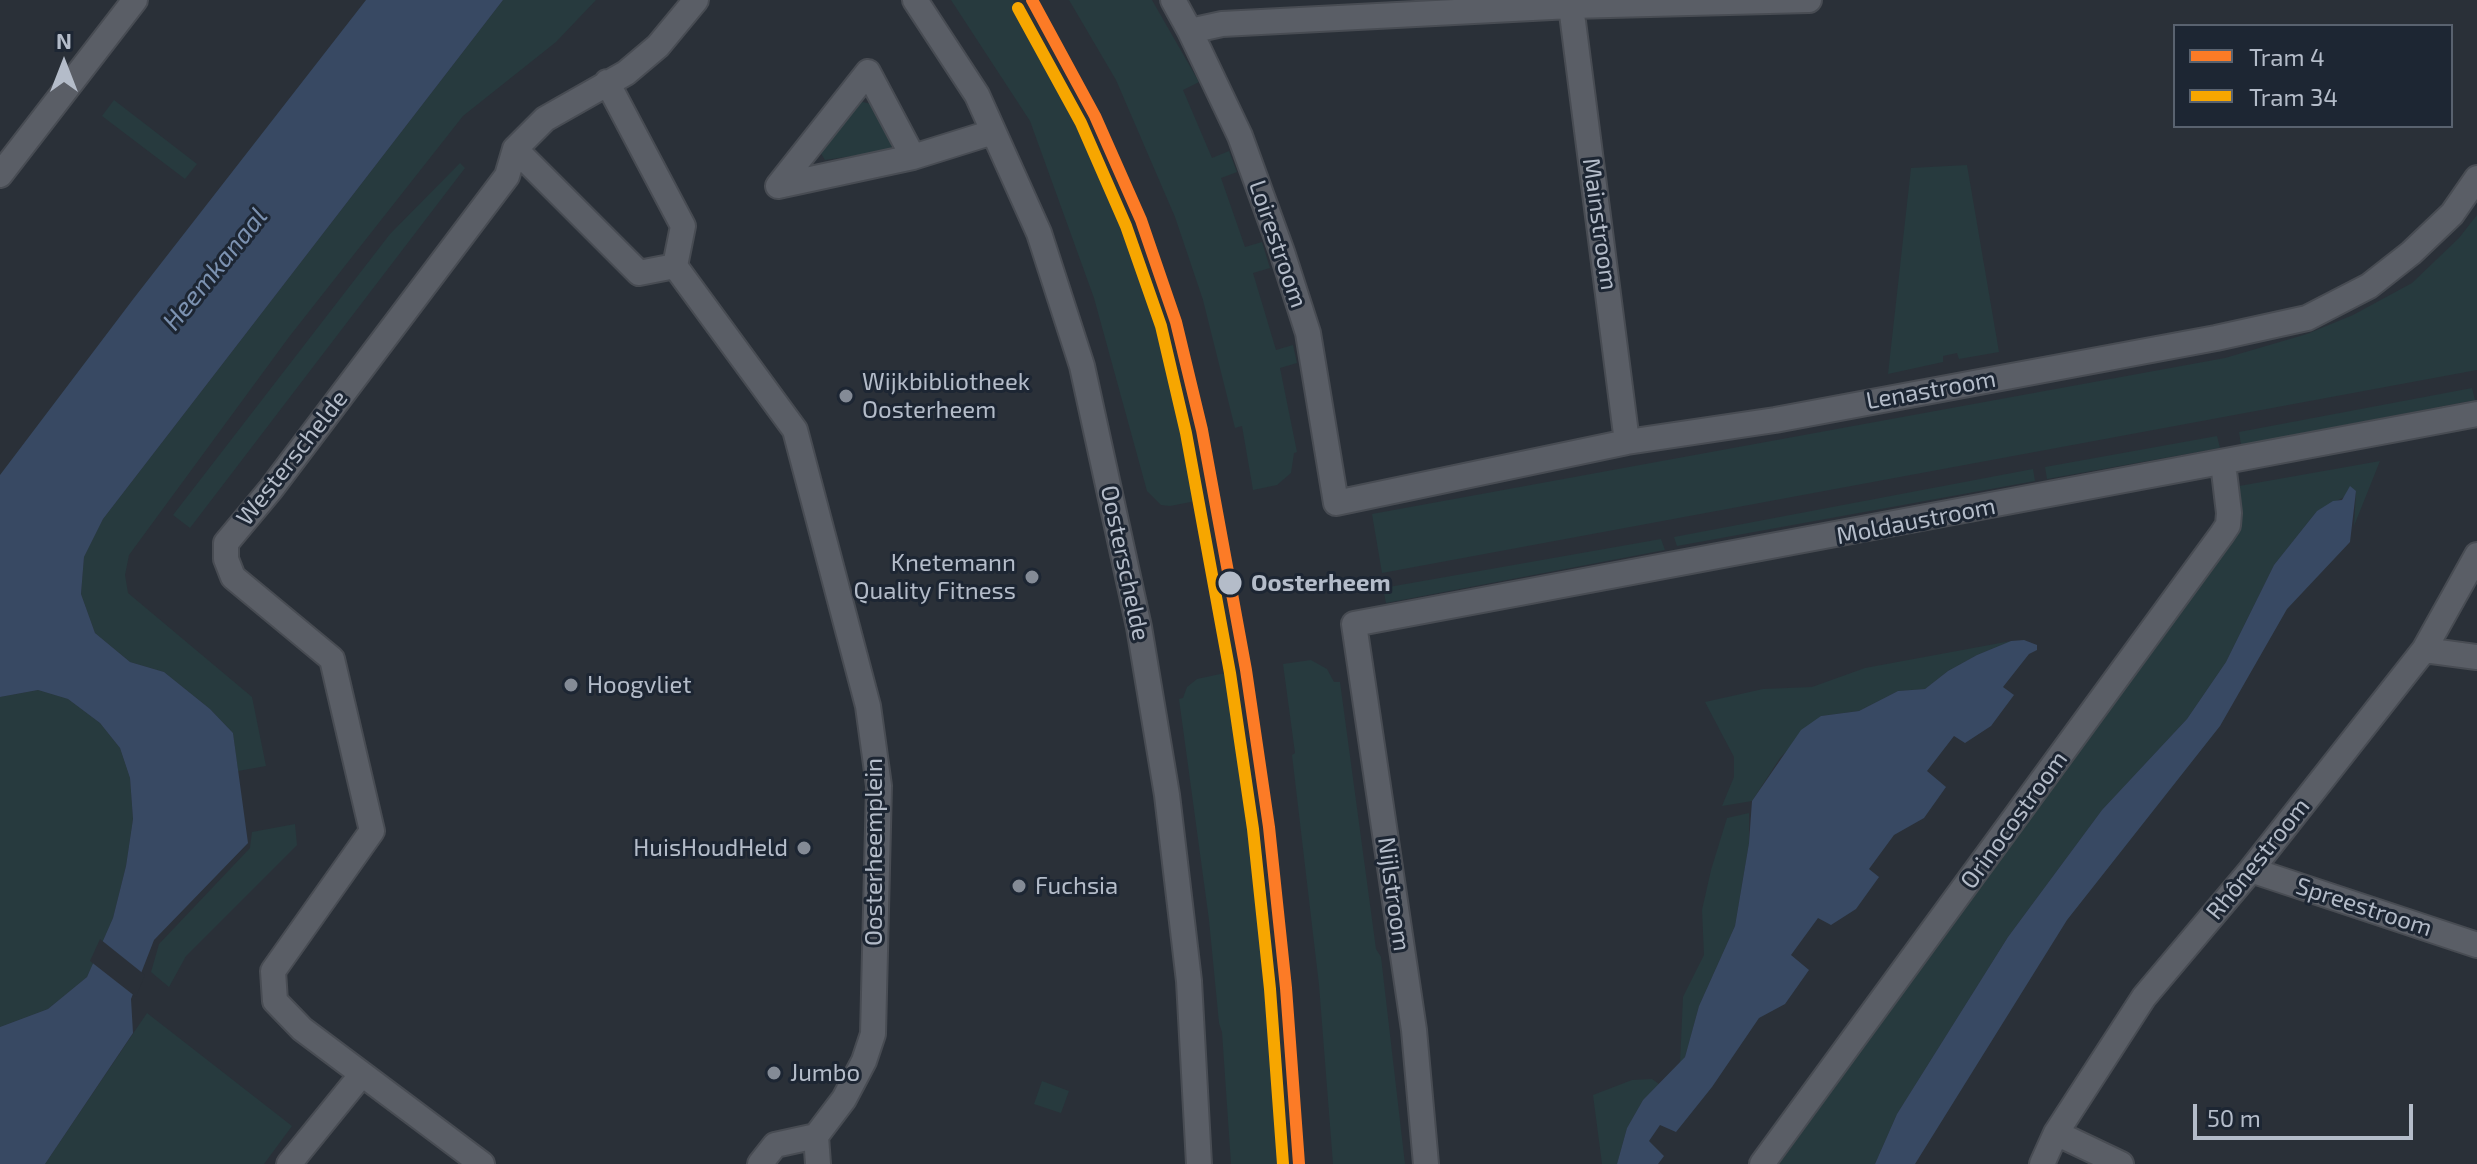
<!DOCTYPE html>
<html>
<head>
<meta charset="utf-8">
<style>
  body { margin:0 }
  #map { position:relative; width:2477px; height:1164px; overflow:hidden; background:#2a3038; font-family:"Exo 2",sans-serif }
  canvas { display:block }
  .legend { position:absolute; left:2173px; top:24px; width:280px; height:104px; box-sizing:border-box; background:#1d2633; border:2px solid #59626f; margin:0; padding:10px 14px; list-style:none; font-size:24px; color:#b4bcc9 }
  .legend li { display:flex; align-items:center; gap:16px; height:40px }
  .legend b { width:40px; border:2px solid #59626f }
  .north { position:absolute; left:24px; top:24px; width:80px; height:80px; -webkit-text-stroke:6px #1d2633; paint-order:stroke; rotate:0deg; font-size:22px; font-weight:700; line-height:32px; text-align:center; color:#b4bcc9 }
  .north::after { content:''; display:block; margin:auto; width:28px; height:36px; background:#b4bcc9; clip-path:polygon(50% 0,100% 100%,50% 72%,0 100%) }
  .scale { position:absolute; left:2193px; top:1104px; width:220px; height:36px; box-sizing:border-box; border:4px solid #b4bcc9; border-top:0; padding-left:10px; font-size:24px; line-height:28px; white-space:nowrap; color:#b4bcc9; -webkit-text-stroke:6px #1d2633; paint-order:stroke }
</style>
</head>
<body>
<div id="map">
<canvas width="2477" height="1164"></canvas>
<ul class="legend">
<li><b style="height:10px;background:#fc7b26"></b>Tram 4</li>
<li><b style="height:10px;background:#f7a600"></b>Tram 34</li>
</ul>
<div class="north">N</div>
<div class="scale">50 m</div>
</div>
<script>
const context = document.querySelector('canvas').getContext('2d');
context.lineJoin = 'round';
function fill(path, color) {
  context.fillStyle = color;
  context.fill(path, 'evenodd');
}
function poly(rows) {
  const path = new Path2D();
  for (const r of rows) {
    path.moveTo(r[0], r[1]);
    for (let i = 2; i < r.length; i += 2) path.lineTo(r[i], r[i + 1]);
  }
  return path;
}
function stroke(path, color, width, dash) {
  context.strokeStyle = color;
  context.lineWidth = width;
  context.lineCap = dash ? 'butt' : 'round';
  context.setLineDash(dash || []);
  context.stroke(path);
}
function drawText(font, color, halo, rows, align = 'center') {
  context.font = font + ' "Exo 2",sans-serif';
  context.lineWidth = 6;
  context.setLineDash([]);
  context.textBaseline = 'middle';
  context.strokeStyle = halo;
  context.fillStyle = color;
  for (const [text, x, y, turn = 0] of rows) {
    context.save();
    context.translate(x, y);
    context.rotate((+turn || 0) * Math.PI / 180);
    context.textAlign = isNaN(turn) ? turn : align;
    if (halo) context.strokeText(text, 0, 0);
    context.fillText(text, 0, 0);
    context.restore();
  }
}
fill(poly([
  [503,0,596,0,556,42,463,116,289,337,129,555,125,575,128,593,252,697,266,766,238,771,233,733,210,709,164,672,130,662,95,633,81,594,84,557,103,519],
  [951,0,1013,0,1058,72,1104,169,1158,311,1186,423,1181,425,1196,501,1170,506,1161,505,1147,491,1094,298,1030,121],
  [1069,0,1152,0,1199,82,1183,90,1212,158,1229,151,1237,172,1221,178,1245,247,1262,242,1270,268,1253,273,1276,350,1293,345,1297,363,1280,368,1297,452,1294,453,1291,473,1277,485,1253,490,1242,426,1235,428,1203,300,1175,217,1116,80],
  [114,100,197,164,185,179,102,116],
  [863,102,871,104,893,140,891,148,886,151,825,160,820,152,857,104],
  [460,163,465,168,190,528,173,515,390,234],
  [1967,165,1999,352,1959,359,1957,353,1943,356,1943,362,1888,374,1911,168],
  [2477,215,2477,370,1382,573,1372,514,2225,358,2307,334,2353,315,2412,283,2459,238],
  [2472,388,2475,400,2241,445,2239,432],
  [2217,436,2220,448,2047,479,2045,467],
  [2380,461,2354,526,2356,491,2317,511,2274,565,2226,662,2187,719,2102,810,2008,937,1897,1114,1875,1164,1779,1164,2229,541,2240,512,2239,486],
  [2033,469,2035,481,1677,546,1674,537],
  [1661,539,1665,550,1386,603,1383,588],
  [2011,641,1977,655,1948,671,1925,689,1898,691,1859,711,1821,716,1780,758,1752,801,1722,806,1734,777,1734,757,1705,702,1763,689,1812,687,1865,668],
  [1311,660,1327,669,1334,682,1340,682,1376,949,1381,957,1405,1164,1333,1164,1319,985,1292,755,1295,753,1283,664],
  [1225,673,1236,748,1242,748,1257,863,1286,1164,1231,1164,1222,1032,1219,1023,1209,920,1179,699,1183,698,1187,687,1197,679],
  [38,690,68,699,100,723,120,748,130,778,133,819,126,866,113,918,87,977,48,1009,0,1027,0,697],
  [1749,813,1749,843,1735,926,1699,1006,1685,1057,1680,1063,1683,997,1704,955,1702,910,1711,870,1727,818],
  [295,824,297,845,186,956,169,987,151,972,159,944,250,848,252,832],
  [147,1013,292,1126,264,1164,45,1164],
  [1652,1079,1659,1084,1643,1100,1627,1128,1617,1164,1602,1164,1593,1095,1632,1080],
  [1042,1081,1069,1091,1061,1113,1034,1104]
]), '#273a3e');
fill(poly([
  [366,0,503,0,103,519,84,557,81,594,95,633,130,662,164,672,210,709,233,733,248,843,154,940,131,999,133,1033,45,1164,0,1164,0,1027,48,1009,87,977,113,918,126,866,133,819,130,778,120,748,100,723,68,699,38,690,0,697,0,475,134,298],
  [2350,486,2356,491,2350,542,2287,609,2220,726,2067,920,1915,1164,1875,1164,1897,1114,2008,937,2102,810,2187,719,2226,662,2274,565,2317,511,2333,501,2342,500],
  [2024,640,2037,645,2037,650,2029,654,2003,687,2014,695,1991,726,1965,743,1954,736,1927,771,1946,787,1924,818,1894,835,1869,869,1879,877,1856,909,1831,925,1818,918,1791,955,1809,970,1785,1004,1759,1018,1712,1087,1676,1132,1660,1125,1649,1141,1664,1156,1658,1164,1617,1164,1627,1128,1643,1100,1685,1057,1699,1006,1735,926,1749,843,1752,801,1801,730,1821,716,1859,711,1898,691,1925,689,1948,671,1977,655,2011,641]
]), '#384963');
fill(poly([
  [100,939,145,975,136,997,90,961]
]), '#2a3038');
const street = poly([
  [915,0,977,95,1039,233,1082,366,1139,627,1167,795,1189,981,1199,1164],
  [1173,0,1190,31,1240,136,1282,252,1308,333,1336,503,1627,442,1775,420,2216,338,2307,318,2369,286,2411,253,2452,214,2477,178],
  [1571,6,1627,442],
  [1190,31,1222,24,1571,6,1809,0],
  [607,82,683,226,675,266,795,430,868,706,879,786,873,1034,864,1061,844,1099,816,1136,775,1145,760,1164],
  [515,149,639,273,675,266],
  [0,175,135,0],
  [778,186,868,72,913,157],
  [778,186,913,157,993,132],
  [2424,650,2477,657],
  [2251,870,2477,945],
  [2056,1133,2121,1164],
  [816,1136,818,1164],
  [289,1164,362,1074],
  [482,1164,302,1029,275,1001,273,971,372,831,332,659,233,577,226,559,226,543,271,489,507,176,515,149,545,119,626,73,658,46,696,0],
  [1426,1164,1414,1030,1354,624,2477,414],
  [1762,1164,2222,534,2228,525,2229,513,2223,463],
  [2042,1164,2056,1133,2144,997,2251,870,2424,650,2477,555]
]);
stroke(street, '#484c53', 28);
stroke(street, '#5a5e66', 24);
stroke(poly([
  [1032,0,1095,116,1141,220,1176,322,1202,430,1246,670,1269,827,1286,988,1299,1164]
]), '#fc7b26', 12);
stroke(poly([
  [1018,8,1081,123,1126,226,1161,326,1186,433,1230,673,1253,829,1270,989,1283,1164]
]), '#f7a600', 12);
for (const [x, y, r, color] of [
  [846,396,8,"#848b96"],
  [1032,577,8,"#848b96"],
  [1230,583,13,"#b4bcc9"],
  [571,685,8,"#848b96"],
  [804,848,8,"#848b96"],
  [1019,886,8,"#848b96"],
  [774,1073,8,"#848b96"]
]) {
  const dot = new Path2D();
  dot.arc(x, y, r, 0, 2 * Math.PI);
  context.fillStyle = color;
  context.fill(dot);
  stroke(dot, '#1d2633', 3);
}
drawText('24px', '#b4bcc9', '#1d2633', [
  ["Mainstroom",1600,224,82],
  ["Loirestroom",1278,244,71],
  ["Lenastroom",1931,390,-10],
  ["Westerschelde",292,458,-52],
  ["Moldaustroom",1916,521,-11],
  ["Oosterschelde",1125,563,78],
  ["Orinocostroom",2014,820,-54],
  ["Oosterheemplein",874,852,-90],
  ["Rhônestroom",2258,859,-51],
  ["Nijlstroom",1394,894,82],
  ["Spreestroom",2364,907,18]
]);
drawText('24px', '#b4bcc9', '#1d2633', [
  ["Wijkbibliotheek",862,382],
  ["Oosterheem",862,410],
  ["Knetemann",1016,563,"right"],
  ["Quality Fitness",1016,591,"right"],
  ["Hoogvliet",587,685],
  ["HuisHoudHeld",788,848,"right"],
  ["Fuchsia",1035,886],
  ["Jumbo",790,1073]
], 'left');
drawText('bold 24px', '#b4bcc9', '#1d2633', [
  ["Oosterheem",1251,583]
], 'left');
drawText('italic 26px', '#7c92b1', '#1d2633', [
  ["Heemkanaal",215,269,-51]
]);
</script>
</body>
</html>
